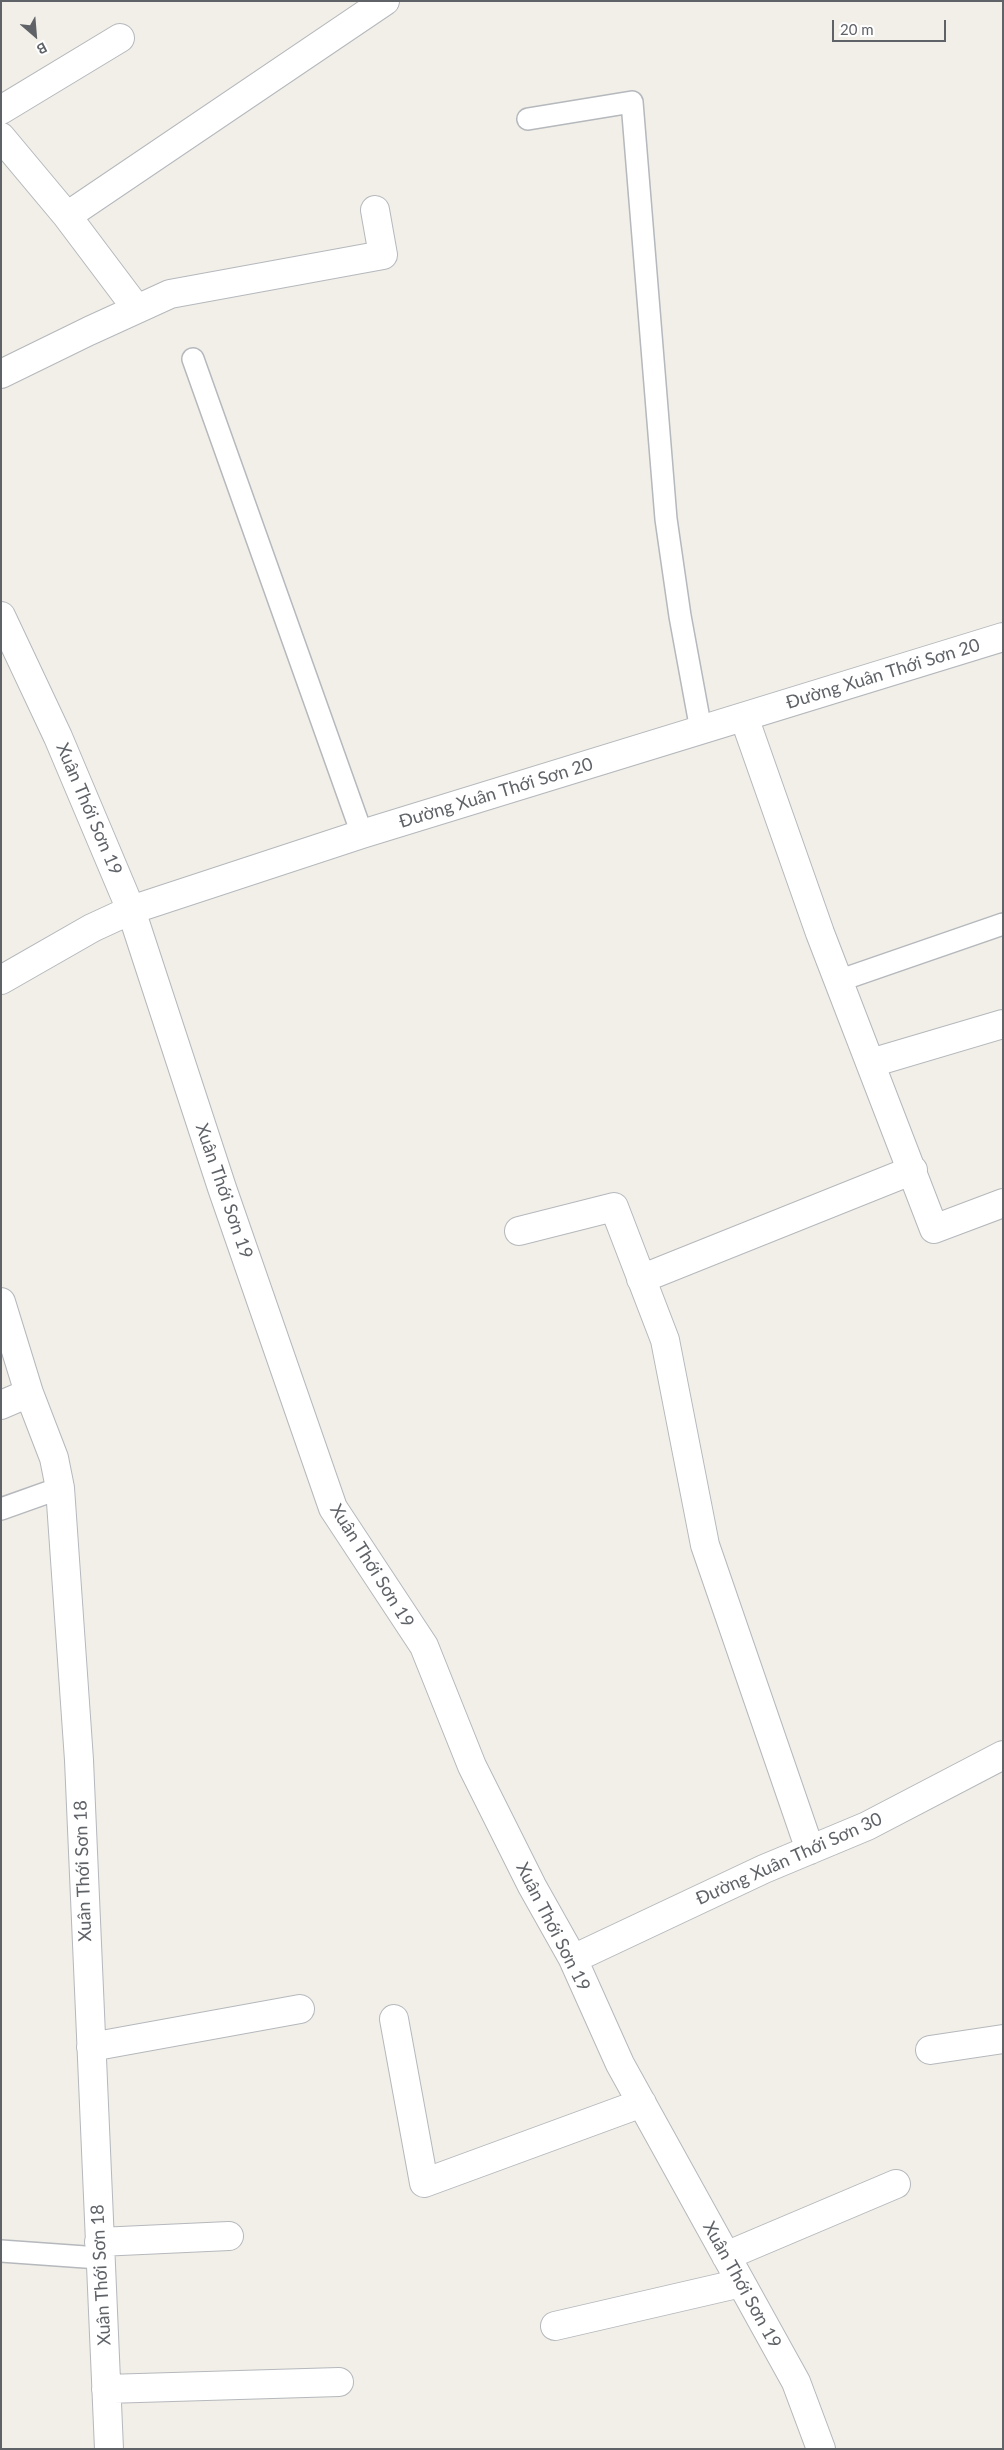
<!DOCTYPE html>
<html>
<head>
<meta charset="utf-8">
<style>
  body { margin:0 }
  #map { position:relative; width:1004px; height:2450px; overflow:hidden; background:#f1efe8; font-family:Lato,sans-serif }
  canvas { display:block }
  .frame { position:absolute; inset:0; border:2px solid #5f6368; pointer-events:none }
  .north { position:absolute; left:10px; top:10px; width:50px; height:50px; -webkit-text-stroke:4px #fff; paint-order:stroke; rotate:153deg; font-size:14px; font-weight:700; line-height:20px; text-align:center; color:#5f6368 }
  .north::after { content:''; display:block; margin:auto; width:18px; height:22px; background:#5f6368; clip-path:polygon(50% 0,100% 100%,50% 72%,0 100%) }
  .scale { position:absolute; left:832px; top:20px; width:114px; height:22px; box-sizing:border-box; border:2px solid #5f6368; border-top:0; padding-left:6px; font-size:15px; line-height:18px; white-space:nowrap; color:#5f6368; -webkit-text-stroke:4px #fff; paint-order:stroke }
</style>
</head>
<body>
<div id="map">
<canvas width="1004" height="2450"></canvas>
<div class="frame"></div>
<div class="north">B</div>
<div class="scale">20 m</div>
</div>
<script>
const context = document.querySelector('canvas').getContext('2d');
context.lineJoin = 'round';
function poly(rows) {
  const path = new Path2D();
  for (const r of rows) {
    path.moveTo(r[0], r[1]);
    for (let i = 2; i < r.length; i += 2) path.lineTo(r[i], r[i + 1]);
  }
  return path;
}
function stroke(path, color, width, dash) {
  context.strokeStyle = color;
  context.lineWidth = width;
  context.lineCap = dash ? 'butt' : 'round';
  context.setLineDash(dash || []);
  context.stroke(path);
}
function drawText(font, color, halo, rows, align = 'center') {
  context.font = font + ' Lato,sans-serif';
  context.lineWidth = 5;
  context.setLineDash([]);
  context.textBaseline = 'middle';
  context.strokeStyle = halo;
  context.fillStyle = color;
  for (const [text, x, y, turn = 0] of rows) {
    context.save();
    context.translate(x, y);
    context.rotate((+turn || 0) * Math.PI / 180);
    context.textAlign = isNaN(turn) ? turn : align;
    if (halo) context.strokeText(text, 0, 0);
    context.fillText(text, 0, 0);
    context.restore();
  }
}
const service = poly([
  [528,119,632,102,666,519,680,616,701,730],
  [193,359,362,834],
  [838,981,1003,924],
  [1,1509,60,1488],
  [1,2251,99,2258]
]);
const minor = poly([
  [1,110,120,38],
  [1,137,67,216],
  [137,309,67,216,385,1],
  [1,374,89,331,170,294,383,255,375,210],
  [1,616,58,737,131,910,222,1188,333,1508,424,1646,472,1766,532,1886,573,1959,620,2064,796,2382,821,2449],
  [744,717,820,933,934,1229,1003,1203],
  [1,980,92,928,131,910,362,834,1003,637],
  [871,1063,1003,1024],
  [519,1231,614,1207,665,1340,705,1545,810,1850],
  [641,1279,913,1170],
  [1,1302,29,1393,54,1458,60,1488,79,1760,109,2449],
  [1,1405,29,1393],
  [573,1959,764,1869,867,1826,1003,1755],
  [394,2019,424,2183,642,2103],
  [91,2047,300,2009],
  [930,2050,1003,2039],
  [99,2242,229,2236],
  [726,2256,896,2184],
  [555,2326,741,2283],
  [106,2389,339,2382]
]);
stroke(service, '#b5b8bc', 24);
stroke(minor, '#b5b8bc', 30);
stroke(service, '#fff', 21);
stroke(minor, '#fff', 28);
drawText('18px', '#5f6368', '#fff', [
  ["Đường Xuân Thới Sơn 20",883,674,-17],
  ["Đường Xuân Thới Sơn 20",496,793,-17],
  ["Xuân Thới Sơn 19",89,809,67],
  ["Xuân Thới Sơn 19",224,1191,71],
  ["Xuân Thới Sơn 19",372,1566,58],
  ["Đường Xuân Thới Sơn 30",789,1859,-24],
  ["Xuân Thới Sơn 18",83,1871,-92],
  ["Xuân Thới Sơn 19",553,1927,63],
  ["Xuân Thới Sơn 18",101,2275,-93],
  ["Xuân Thới Sơn 19",742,2285,61]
]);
</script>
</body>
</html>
